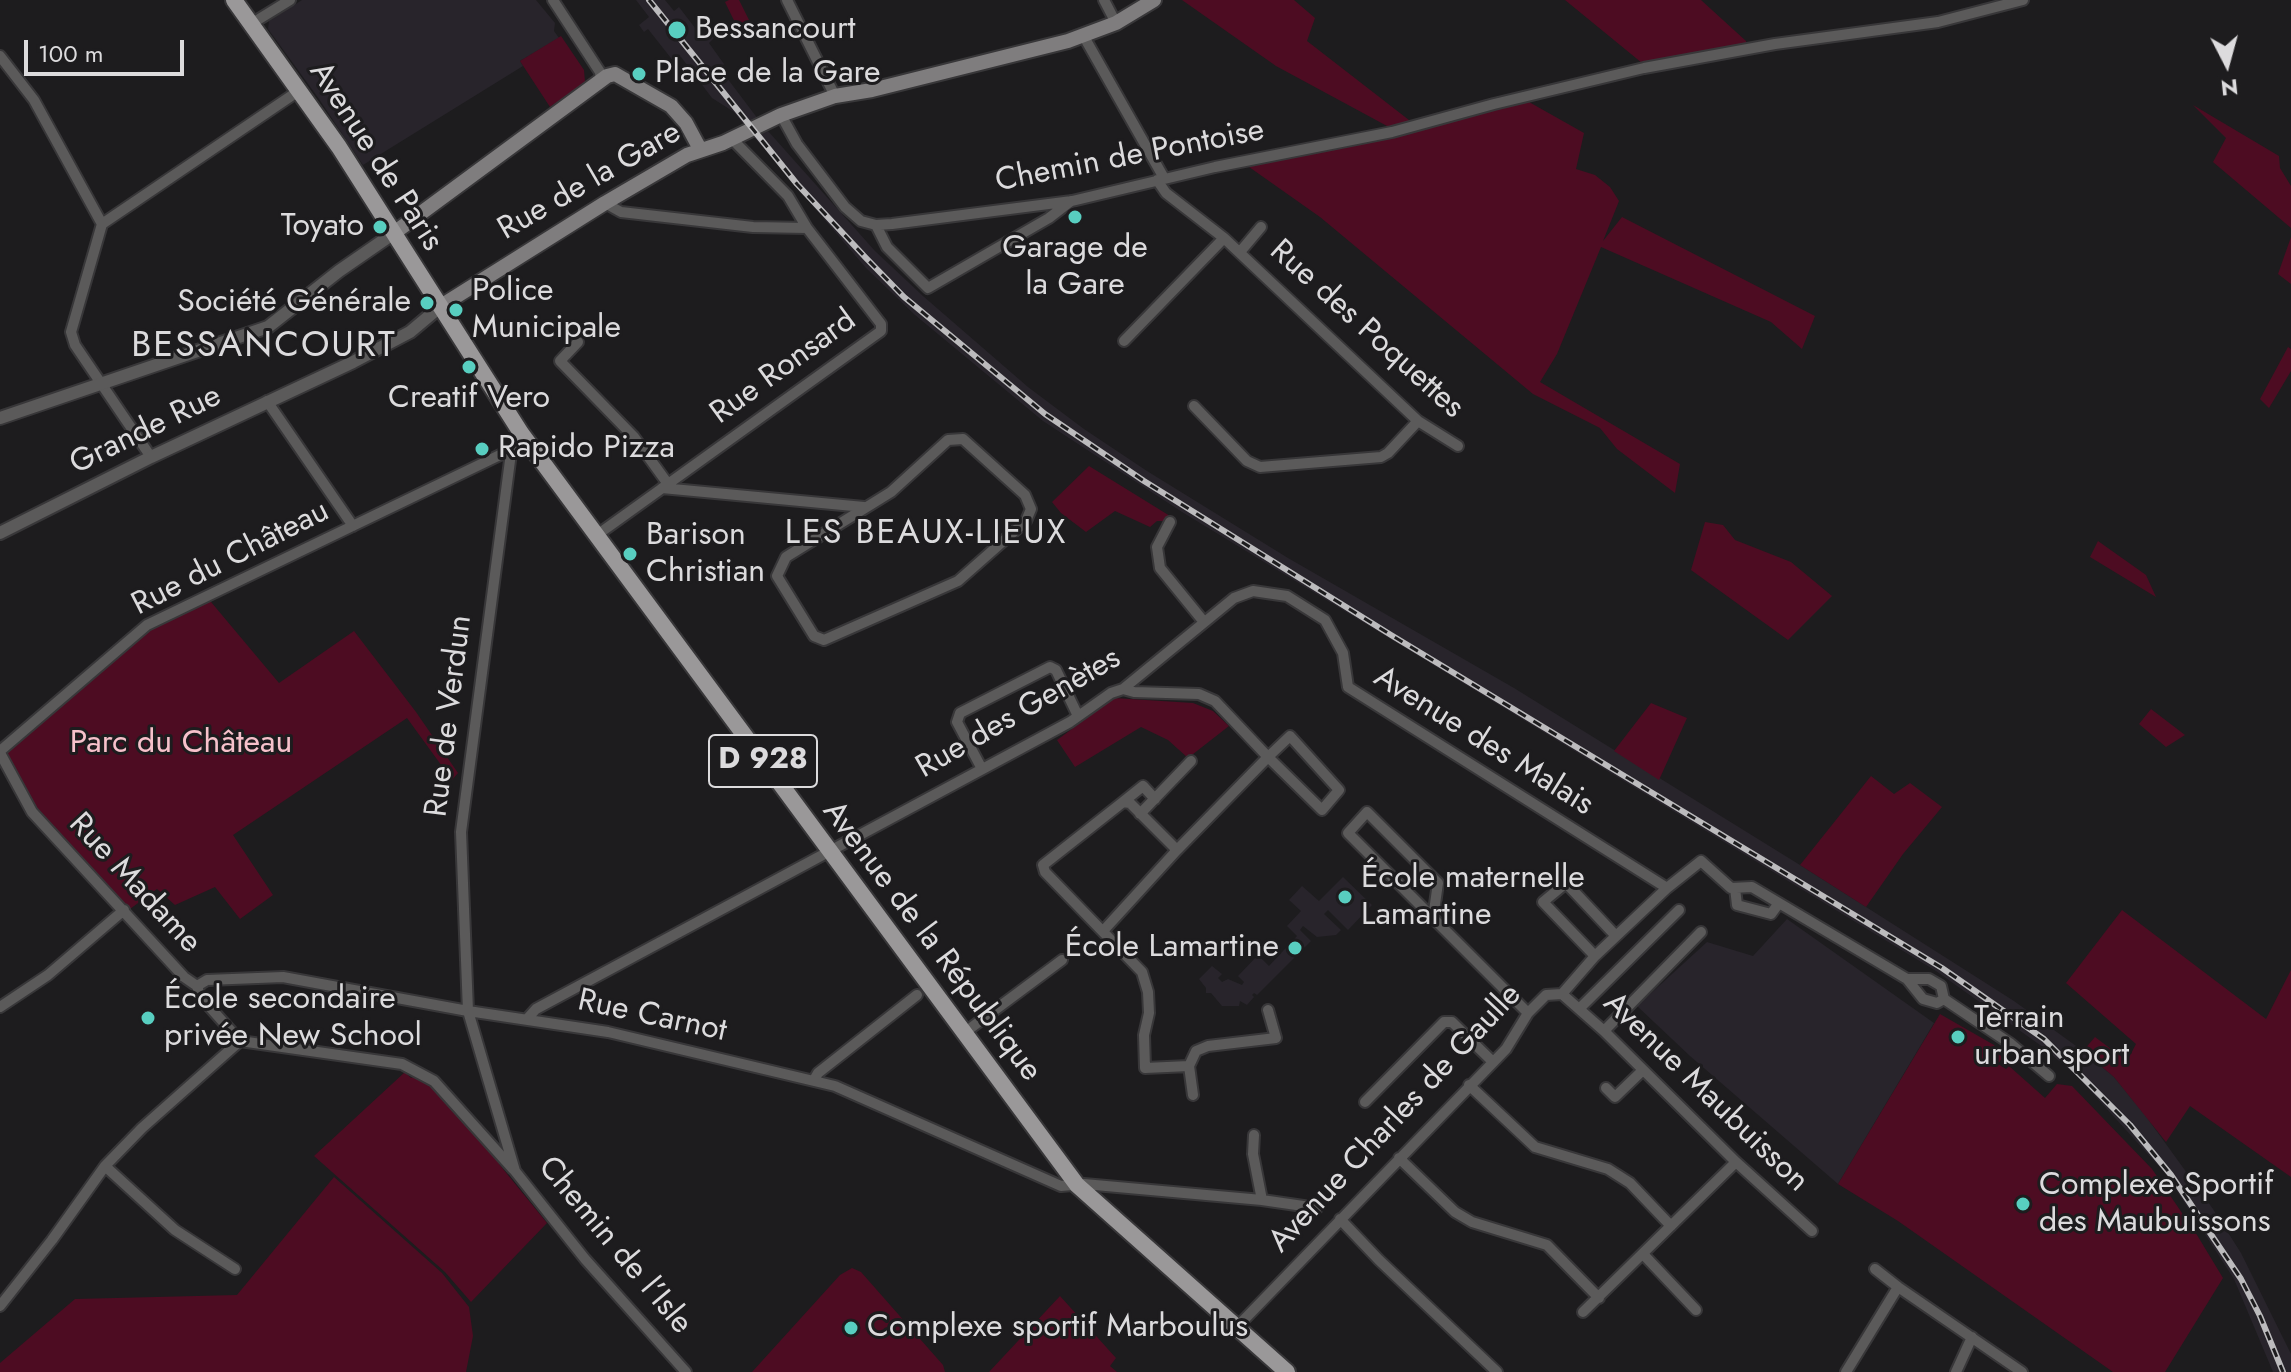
<!DOCTYPE html>
<html>
<head>
<meta charset="utf-8">
<style>
  body { margin:0 }
  #map { position:relative; width:2291px; height:1372px; overflow:hidden; background:#1d1c1e; font-family:Jost,sans-serif }
  canvas { display:block }
  .north { position:absolute; left:2187px; top:24px; width:80px; height:80px; -webkit-text-stroke:6px #1d1c1e; paint-order:stroke; rotate:174deg; font-size:22px; font-weight:700; line-height:32px; text-align:center; color:#dcdbdd }
  .north::after { content:''; display:block; margin:auto; width:28px; height:36px; background:#dcdbdd; clip-path:polygon(50% 0,100% 100%,50% 72%,0 100%) }
  .scale { position:absolute; left:24px; top:40px; width:160px; height:36px; box-sizing:border-box; border:4px solid #dcdbdd; border-top:0; padding-left:10px; font-size:24px; line-height:28px; white-space:nowrap; color:#dcdbdd; -webkit-text-stroke:6px #1d1c1e; paint-order:stroke }
</style>
</head>
<body>
<div id="map">
<canvas width="2291" height="1372"></canvas>
<div class="north">N</div>
<div class="scale">100 m</div>
</div>
<script>
const context = document.querySelector('canvas').getContext('2d');
context.lineJoin = 'round';
function fill(path, color) {
  context.fillStyle = color;
  context.fill(path, 'evenodd');
}
function poly(rows) {
  const path = new Path2D();
  for (const r of rows) {
    path.moveTo(r[0], r[1]);
    for (let i = 2; i < r.length; i += 2) path.lineTo(r[i], r[i + 1]);
  }
  return path;
}
function stroke(path, color, width, dash) {
  context.strokeStyle = color;
  context.lineWidth = width;
  context.lineCap = dash ? 'butt' : 'round';
  context.setLineDash(dash || []);
  context.stroke(path);
}
function drawText(font, color, halo, rows, align = 'center') {
  context.font = font + ' Jost,sans-serif';
  context.lineWidth = 6;
  context.setLineDash([]);
  context.textBaseline = 'middle';
  context.strokeStyle = halo;
  context.fillStyle = color;
  for (const [text, x, y, turn = 0] of rows) {
    context.save();
    context.translate(x, y);
    context.rotate((+turn || 0) * Math.PI / 180);
    context.textAlign = isNaN(turn) ? turn : align;
    if (halo) context.strokeText(text, 0, 0);
    context.fillText(text, 0, 0);
    context.restore();
  }
}
fill(poly([
  [302,0,536,0,555,23,554,31,559,38,520,61,523,66,363,165,319,99,268,29,269,21],
  [636,0,665,0,674,11,679,7,702,37,710,32,714,38,709,43,724,64,721,70,758,119,745,126,734,112,712,98,681,57,674,62,648,29,644,32,639,25,649,17],
  [768,131,875,251,923,296,1028,387,1084,429,1147,471,1288,558,1514,688,1800,865,2014,1001,2083,1051,2114,1077,2145,1115,2213,1209,2241,1253,2291,1354,2291,1372,2273,1372,2234,1279,2166,1174,2076,1075,2040,1045,1936,971,1182,512,1043,421,915,315,866,268,754,137],
  [1343,877,1372,905,1348,930,1328,910,1324,914,1341,930,1336,935,1317,937,1303,926,1300,930,1311,941,1257,995,1254,993,1252,995,1254,997,1247,1005,1240,1001,1239,1006,1222,1006,1211,993,1206,993,1206,988,1199,979,1212,966,1222,974,1218,978,1222,982,1228,979,1242,985,1244,982,1238,976,1258,955,1269,966,1297,936,1287,926,1301,911,1289,900,1302,886,1319,901],
  [1787,919,1934,1023,1838,1184,1690,1056,1637,1006,1707,942,1753,956]
]), '#28242b');
fill(poly([
  [729,0,739,0,756,34,743,39,725,2],
  [1182,0,1294,0,1315,18,1307,41,1418,127,1528,98,1529,102,1584,133,1576,169,1595,175,1610,187,1619,201,1603,241,1622,217,1815,316,1802,349,1771,322,1601,247,1557,354,1540,382,1680,464,1675,493,1617,449,1600,428,1533,394,1320,217,1242,162,1400,133,1276,66],
  [1565,0,1701,0,1746,41,1749,52,1645,72,1642,63],
  [561,36,584,70,585,82,550,107,520,61],
  [2193,105,2279,156,2280,168,2291,186,2291,228,2213,162,2226,138],
  [2291,237,2291,284,2278,274],
  [2288,347,2291,349,2291,371,2269,408,2260,399],
  [1089,466,1170,516,1167,521,1157,521,1150,527,1115,511,1086,532,1061,513,1052,502],
  [1705,522,1723,525,1735,540,1791,562,1832,596,1788,640,1691,570],
  [2098,541,2146,575,2156,597,2090,557],
  [206,596,279,683,354,631,416,712,458,773,452,780,407,718,233,835,273,895,240,919,215,887,175,905,157,889,130,909,32,812,0,753,147,625],
  [1114,698,1193,703,1213,711,1229,726,1188,758,1168,740,1141,727,1075,767,1057,740],
  [1651,703,1687,718,1659,780,1614,751],
  [2151,709,2185,735,2166,747,2139,724],
  [1871,776,1894,794,1910,783,1942,807,1903,854,1866,907,1800,865],
  [2122,910,2266,1019,2291,970,2291,1177,2190,1106,2166,1142,2114,1077,2083,1051,2095,1037,2127,1061,2136,1044,2066,983],
  [1940,1014,1994,1045,2002,1058,1998,1064,2006,1069,2009,1066,2045,1098,2057,1084,2072,1086,2152,1169,2197,1235,2223,1278,2165,1372,2113,1372,1898,1221,1838,1184],
  [405,1072,411,1078,415,1076,429,1083,499,1158,499,1164,547,1223,471,1302,445,1272,314,1156],
  [334,1177,442,1273,469,1307,473,1336,466,1372,0,1372,0,1363,75,1299,237,1295],
  [852,1268,861,1272,943,1365,945,1372,752,1372,840,1275],
  [1060,1296,1116,1358,1110,1366,1117,1372,989,1372]
]), '#4d0c22');
const minor = poly([
  [553,0,600,72,601,81],
  [787,0,835,96],
  [1104,0,1116,23],
  [251,24,290,0],
  [1083,35,1164,178],
  [0,56,34,100,102,224],
  [781,115,797,144,845,207,861,221,876,225,892,224,1072,201,1215,167,1392,132,1494,104,1644,68,1775,44,1938,22,2023,0],
  [1157,180,1166,193,1224,238,1418,421,1458,446],
  [605,203,621,212,753,227,807,228],
  [876,225,887,247,928,288,1049,218,1071,201],
  [1240,252,1261,227],
  [1124,341,1224,238],
  [578,342,560,361,634,437,668,484],
  [267,401,353,526],
  [1194,406,1247,461,1260,467,1381,457,1388,453,1418,421],
  [521,433,511,453,461,832,468,1011,515,1171,585,1259,686,1372],
  [963,439,1025,495,1031,509,1026,521,958,581,824,640,814,636,777,576,786,557,891,492,948,440,963,439],
  [151,457,75,345,71,332,102,224,300,90],
  [662,488,864,507],
  [1170,522,1157,547,1160,568,1204,622],
  [597,535,881,331,881,324,807,228,788,196,731,138],
  [0,751,147,625,502,454,511,453],
  [0,753,32,812,184,977,197,986,200,996,240,1041],
  [982,769,957,722,960,713,1050,667,1056,670,1078,716],
  [1123,802,1143,786,1155,799],
  [1140,814,1191,761],
  [1177,850,1130,803,1123,802,1043,865,1045,872,1142,972,1148,992,1149,1013,1144,1035,1145,1068,1189,1066,1193,1095],
  [1735,888,1737,905,1771,914,1779,903],
  [1433,918,1438,883,1367,812,1348,833,1528,1013],
  [1104,930,1177,850,1268,757,1290,736,1339,790,1322,810,1268,757,1215,701,1199,694,1134,692,1123,689],
  [1595,956,1543,902,1566,883,1616,936],
  [1907,979,1923,999,1937,1003,1944,999],
  [197,986,207,980,283,977,468,1011,608,1032,835,1086,1061,1186,1084,1184,1262,1200,1317,1208],
  [1562,994,1604,1031,1736,1162,1812,1231],
  [0,1007,48,975,124,910],
  [1580,1008,1679,910],
  [527,1019,536,1009,1070,722,1111,693,1123,689,1234,598,1253,591,1287,596,1325,620,1343,653,1348,687,1667,888],
  [1604,1031,1701,932],
  [964,1033,1062,960],
  [240,1041,402,1064,434,1081,513,1169],
  [1189,1066,1196,1051,1208,1046,1276,1038,1268,1010],
  [814,1080,818,1073,917,995],
  [1469,1085,1535,1147,1608,1169,1630,1183,1671,1226],
  [1606,1088,1615,1097,1643,1070],
  [1365,1102,1444,1022,1452,1022,1493,1062],
  [1254,1135,1253,1154,1262,1200],
  [1399,1158,1455,1212,1472,1222,1547,1245,1599,1298],
  [105,1166,175,1230,235,1269],
  [1340,1219,1379,1260,1497,1372],
  [1643,1254,1696,1310],
  [1875,1269,1898,1287],
  [0,1306,52,1240,105,1166,142,1128,240,1041],
  [1583,1312,1736,1162],
  [1237,1327,1506,1049,1528,1013,1546,995,1562,994,1595,956,1667,888,1701,861,1731,888,1752,887,1907,979,1929,979,1941,986,1944,999,2011,1044,2049,1076],
  [1846,1372,1898,1287,2022,1372],
  [1956,1372,1972,1337]
]);
const tertiary = poly([
  [0,418,268,327,339,271,394,233],
  [0,533,151,457,353,362,410,332,441,306]
]);
const secondary = poly([
  [394,233,607,76,615,74,671,106,686,123,700,149],
  [441,306,605,203,687,155,723,143,781,115,835,96,872,90,1068,41,1116,23,1154,0]
]);
const primary = poly([
  [234,0,339,147,521,433,1077,1185,1287,1372]
]);
stroke(minor, '#383739', 14);
stroke(tertiary, '#383739', 16);
stroke(secondary, '#383739', 18);
stroke(primary, '#383739', 20);
stroke(minor, '#5b5a5a', 10);
stroke(tertiary, '#5b5a5a', 12);
stroke(secondary, '#7f7d7e', 14);
stroke(primary, '#9a9899', 16);
const rail = poly([
  [649,0,797,184,866,258,904,297,1045,414,1144,481,1391,635,1942,968,2044,1039,2130,1125,2171,1175,2241,1279,2260,1316,2283,1372]
]);
stroke(rail, '#bcbbbd', 6);
stroke(rail, '#1d1c1e', 3, [9]);
for (const [x, y, r, color] of [
  [677,30,10,"#58cec0"],
  [639,74,8,"#58cec0"],
  [1075,217,8,"#58cec0"],
  [380,227,8,"#58cec0"],
  [427,303,8,"#58cec0"],
  [456,310,8,"#58cec0"],
  [469,367,8,"#58cec0"],
  [482,449,8,"#58cec0"],
  [630,554,8,"#58cec0"],
  [1345,897,8,"#58cec0"],
  [1295,948,8,"#58cec0"],
  [148,1018,8,"#58cec0"],
  [1958,1037,8,"#58cec0"],
  [2023,1204,8,"#58cec0"],
  [851,1328,8,"#58cec0"]
]) {
  const dot = new Path2D();
  dot.arc(x, y, r, 0, 2 * Math.PI);
  context.fillStyle = color;
  context.fill(dot);
  stroke(dot, '#1d1c1e', 3);
}
for (const [x, y, w] of [
  [763,761,108]
]) {
  const box = new Path2D();
  box.roundRect(x - w / 2, y - 26, w, 52, 6);
  context.fillStyle = '#1d1c1e';
  context.fill(box);
  stroke(box, '#dcdbdd', 2);
}
drawText('bold 30px', '#dcdbdd', null, [
  ["D 928",763,761]
]);
drawText('32px', '#dcdbdd', '#1d1c1e', [
  ["Bessancourt",695,30],
  ["Place de la Gare",655,74],
  ["Toyato",364,227,"right"],
  ["Garage de",1075,249,"center"],
  ["la Gare",1075,286,"center"],
  ["Police",472,292],
  ["Municipale",472,329],
  ["Société Générale",411,303,"right"],
  ["Creatif Vero",469,399,"center"],
  ["Rapido Pizza",498,449],
  ["Barison",646,536],
  ["Christian",646,573],
  ["École maternelle",1361,879],
  ["Lamartine",1361,916],
  ["École Lamartine",1279,948,"right"],
  ["École secondaire",164,1000],
  ["privée New School",164,1037],
  ["Terrain",1974,1019],
  ["urban sport",1974,1056],
  ["Complexe Sportif",2039,1186],
  ["des Maubuissons",2039,1223],
  ["Complexe sportif Marboulus",867,1328]
], 'left');
drawText('32px', '#dcdbdd', '#1d1c1e', [
  ["Avenue de Paris",375,157,57],
  ["Chemin de Pontoise",1130,157,-11],
  ["Rue de la Gare",590,182,-30],
  ["Rue des Poquettes",1366,330,42],
  ["Rue Ronsard",784,368,-36],
  ["Grande Rue",146,431,-26],
  ["Rue du Château",231,559,-27],
  ["Rue des Genètes",1019,714,-30],
  ["Rue de Verdun",450,716,-83],
  ["Avenue des Malais",1483,742,32],
  ["Rue Madame",134,884,47],
  ["Avenue de la République",931,942,53],
  ["Rue Carnot",652,1017,12],
  ["Avenue Maubuisson",1705,1093,44],
  ["Avenue Charles de Gaulle",1396,1119,-47],
  ["Chemin de l’Isle",614,1246,50]
]);
drawText('32px', '#f7c1cb', '#1d1c1e', [
  ["Parc du Château",181,744]
]);
context.letterSpacing = '2px';
drawText('34px', '#dcdbdd', '#1d1c1e', [
  ["LES BEAUX-LIEUX",926,535]
]);
context.letterSpacing = '0px';
context.letterSpacing = '2px';
drawText('36px', '#dcdbdd', '#1d1c1e', [
  ["BESSANCOURT",264,347]
]);
context.letterSpacing = '0px';
</script>
</body>
</html>
